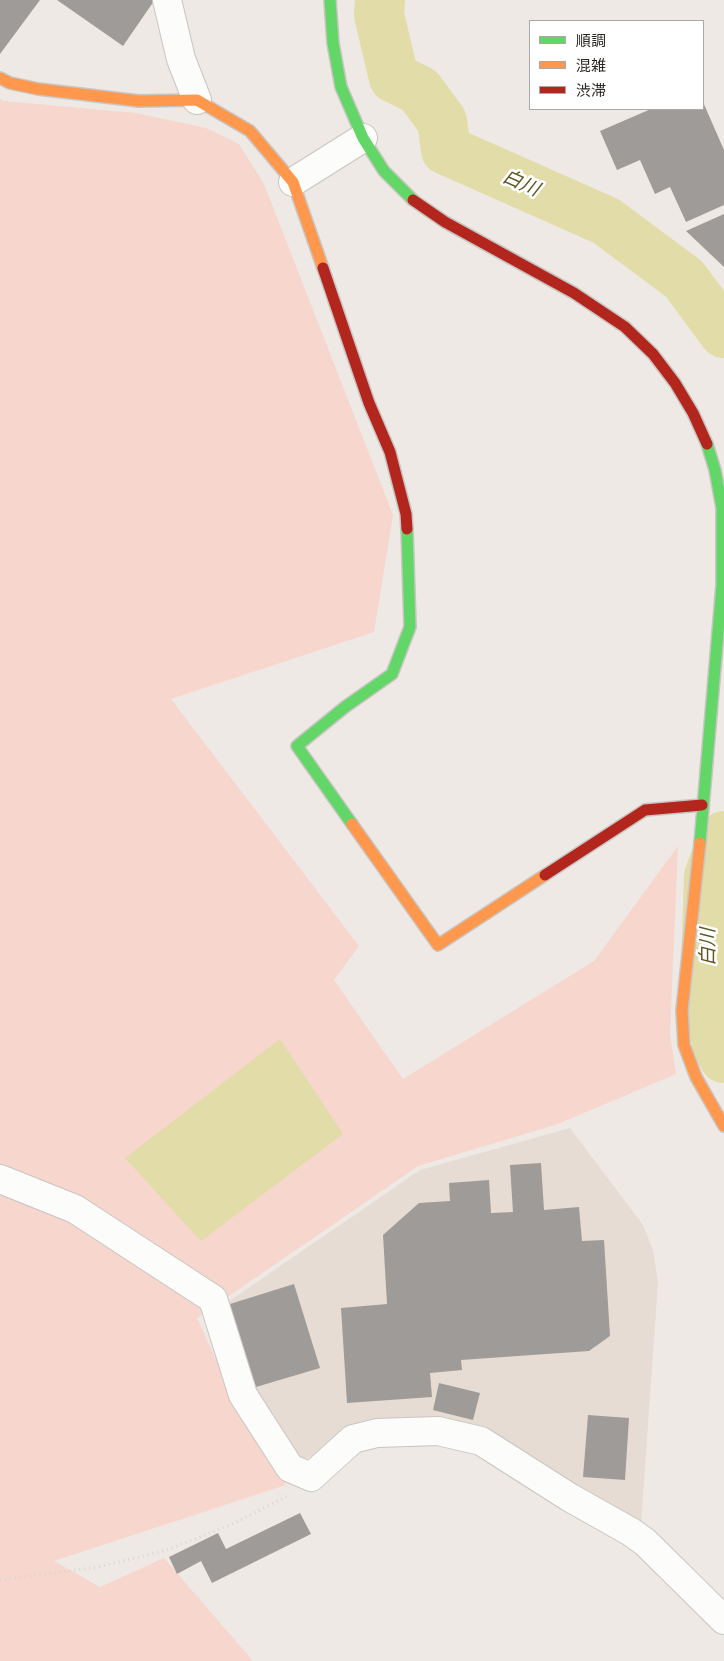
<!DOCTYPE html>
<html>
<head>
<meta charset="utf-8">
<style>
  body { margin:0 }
  #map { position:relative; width:724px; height:1661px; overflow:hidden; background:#eee9e4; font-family:"Golos Text","Noto Sans JP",sans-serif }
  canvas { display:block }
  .legend { position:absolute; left:529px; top:20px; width:175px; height:90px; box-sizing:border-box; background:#fff; border:1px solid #aaa9a7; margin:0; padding:6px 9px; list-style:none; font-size:15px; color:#2a2723 }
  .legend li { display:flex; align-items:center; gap:10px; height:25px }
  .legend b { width:25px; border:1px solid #aaa9a7 }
</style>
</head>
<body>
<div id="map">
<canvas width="724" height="1661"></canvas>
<ul class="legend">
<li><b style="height:6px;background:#63d668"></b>順調</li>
<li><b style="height:6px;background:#ff974d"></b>混雑</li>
<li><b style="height:6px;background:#b3261e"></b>渋滞</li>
</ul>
</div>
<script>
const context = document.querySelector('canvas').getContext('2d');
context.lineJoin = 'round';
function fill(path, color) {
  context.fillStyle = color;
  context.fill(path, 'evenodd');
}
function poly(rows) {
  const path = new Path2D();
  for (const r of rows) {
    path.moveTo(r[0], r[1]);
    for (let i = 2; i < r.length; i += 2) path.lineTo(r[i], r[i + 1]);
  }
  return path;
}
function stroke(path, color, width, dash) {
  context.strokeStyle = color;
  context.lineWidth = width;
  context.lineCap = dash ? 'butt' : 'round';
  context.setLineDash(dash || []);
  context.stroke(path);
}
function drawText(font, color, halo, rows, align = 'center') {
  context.font = font + ' "Golos Text","Noto Sans JP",sans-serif';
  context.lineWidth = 5;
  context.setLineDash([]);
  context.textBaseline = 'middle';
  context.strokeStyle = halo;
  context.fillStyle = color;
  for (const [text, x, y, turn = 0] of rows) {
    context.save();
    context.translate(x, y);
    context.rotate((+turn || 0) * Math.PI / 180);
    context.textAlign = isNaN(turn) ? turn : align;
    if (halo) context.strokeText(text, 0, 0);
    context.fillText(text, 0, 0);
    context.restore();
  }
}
fill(poly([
  [570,1128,643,1225,653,1250,658,1282,641,1524,484,1432,325,1453,296,1461,254,1394,225,1304,420,1170]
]), '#e6dcd3');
fill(poly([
  [0,99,4,101,136,113,206,128,239,144,264,184,393,515,374,632,171,699,359,946,334,980,403,1079,594,961,678,846,670,1034,676,1074,558,1124,418,1166,197,1318,250,1433,286,1485,54,1561,100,1587,164,1558,253,1661,0,1661]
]), '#f7d6ce');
fill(poly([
  [280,1039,343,1134,201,1241,125,1158]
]), '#e2dca8');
stroke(poly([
  [380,0,379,15,394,78,419,90,442,121,446,150,606,221,684,279,724,333],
  [724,836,709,876,706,964,717,1044,724,1058]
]), '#e2dca8', 50);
fill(poly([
  [0,0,40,0,0,54],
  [57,0,153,0,154,1,123,46],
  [703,102,724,150,724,205,686,222,670,187,655,194,640,160,617,170,600,131,651,109,703,109],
  [724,214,724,267,686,231],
  [541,1163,544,1210,579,1207,582,1241,604,1240,610,1336,589,1351,461,1360,462,1370,430,1373,432,1397,347,1403,341,1308,387,1304,383,1235,419,1203,450,1201,449,1183,489,1180,491,1213,513,1212,510,1165],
  [294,1284,320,1368,256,1387,230,1304],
  [439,1383,480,1393,473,1420,433,1410],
  [588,1415,629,1418,625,1480,583,1477],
  [300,1513,311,1534,212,1583,201,1561,177,1574,169,1557,218,1533,226,1549]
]), '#9f9b98');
const street = poly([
  [167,0,181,59,197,100],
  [293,182,363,138],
  [0,1179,75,1209,213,1299,243,1395,290,1468,311,1477,353,1439,377,1433,438,1431,481,1441,569,1497,631,1532,645,1542,724,1620]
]);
const fast = poly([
  [330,0,333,43,341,87,363,138,384,171,413,200],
  [352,824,297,746,345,707,392,674,410,627,407,529],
  [700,843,722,585,722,508,715,470,707,444]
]);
const slow = poly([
  [0,78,10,83,38,89,139,101,197,100,250,131,293,182,323,268],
  [352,824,438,945,545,875],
  [700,843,682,1010,684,1045,696,1077,724,1126]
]);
const jam = poly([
  [413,200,445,222,574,293,625,327,653,354,675,383,693,413,707,444],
  [323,268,369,403,390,452,406,514,407,529],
  [545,875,645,810,702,805]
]);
stroke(street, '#c9c5c2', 30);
stroke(fast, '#c9c5c2', 14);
stroke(slow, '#c9c5c2', 14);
stroke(jam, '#c9c5c2', 14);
stroke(poly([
  [0,1580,98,1567,167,1550,235,1523,287,1496]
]), '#d7d5d4', 3, [1, 4]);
stroke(street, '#fcfcfb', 28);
stroke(fast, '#63d668', 11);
stroke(slow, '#ff974d', 11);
stroke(jam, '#b3261e', 11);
drawText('italic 19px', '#5c5722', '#fff', [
  ["白川",521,183,24],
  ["白川",708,947,-90]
]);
</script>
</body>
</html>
